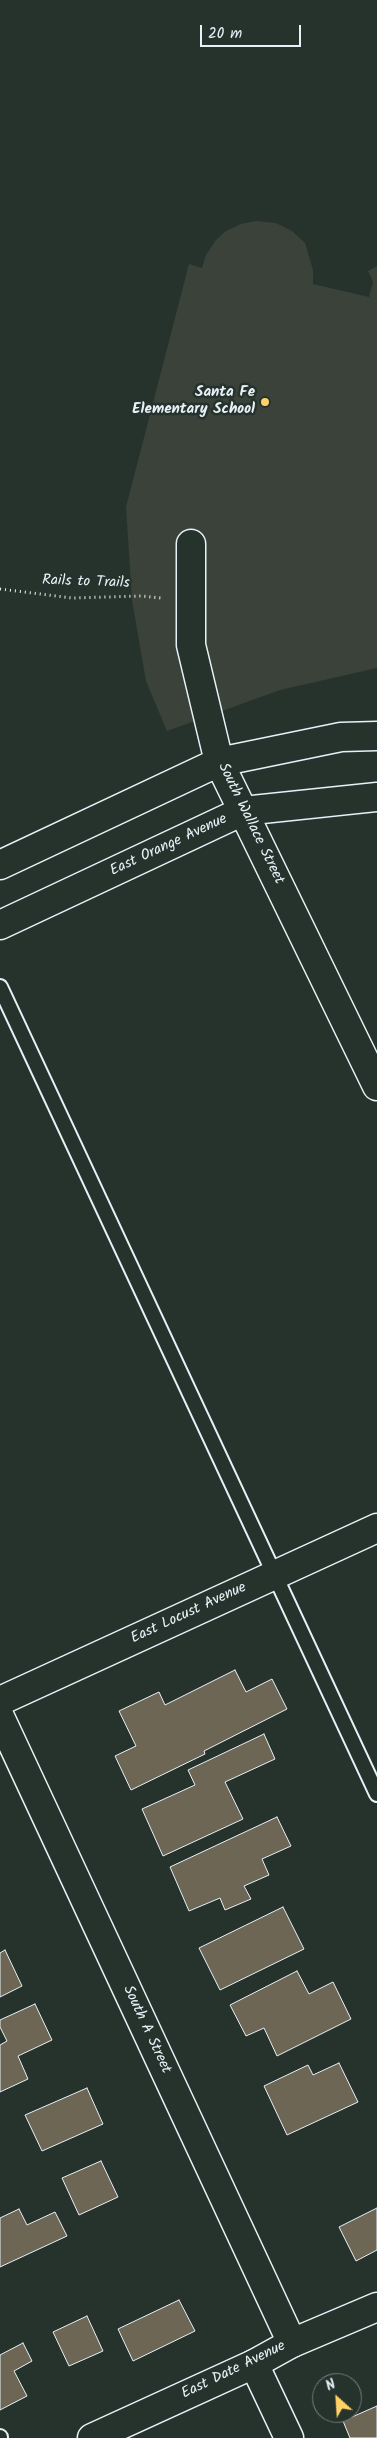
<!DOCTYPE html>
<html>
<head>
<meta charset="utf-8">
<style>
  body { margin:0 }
  #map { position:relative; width:377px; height:2438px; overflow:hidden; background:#26332d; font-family:Kalam,sans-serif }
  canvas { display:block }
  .north { position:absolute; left:312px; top:2373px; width:50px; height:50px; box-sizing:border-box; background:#26332d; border:1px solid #747f7e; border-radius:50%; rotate:334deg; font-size:14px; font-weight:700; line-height:20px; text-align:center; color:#e8f1f8 }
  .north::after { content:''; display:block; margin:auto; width:18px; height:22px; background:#ffd166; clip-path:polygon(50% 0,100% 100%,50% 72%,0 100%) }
  .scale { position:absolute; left:200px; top:25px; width:101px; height:22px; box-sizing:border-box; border:2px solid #e8f1f8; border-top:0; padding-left:6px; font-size:15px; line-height:18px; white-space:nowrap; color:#e8f1f8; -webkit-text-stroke:4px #26332d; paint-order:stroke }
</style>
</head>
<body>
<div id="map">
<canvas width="377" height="2438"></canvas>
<div class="north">N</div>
<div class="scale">20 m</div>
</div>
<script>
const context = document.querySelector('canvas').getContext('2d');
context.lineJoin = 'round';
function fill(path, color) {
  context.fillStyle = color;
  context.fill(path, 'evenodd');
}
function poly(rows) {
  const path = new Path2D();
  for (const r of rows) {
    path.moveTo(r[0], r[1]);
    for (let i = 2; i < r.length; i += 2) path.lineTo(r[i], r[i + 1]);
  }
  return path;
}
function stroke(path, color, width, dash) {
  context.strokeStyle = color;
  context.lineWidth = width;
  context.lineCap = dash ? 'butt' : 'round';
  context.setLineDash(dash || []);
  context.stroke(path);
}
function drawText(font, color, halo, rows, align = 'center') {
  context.font = font + ' Kalam,sans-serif';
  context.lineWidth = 5;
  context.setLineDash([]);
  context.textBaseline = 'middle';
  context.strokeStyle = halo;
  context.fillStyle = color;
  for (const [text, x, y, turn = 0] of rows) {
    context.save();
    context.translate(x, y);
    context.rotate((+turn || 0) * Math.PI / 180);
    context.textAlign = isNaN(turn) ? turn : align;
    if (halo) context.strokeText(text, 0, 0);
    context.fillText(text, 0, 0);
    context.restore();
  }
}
fill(poly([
  [256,221,276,223,292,231,305,243,313,270,313,284,369,297,373,282,368,271,377,266,377,668,280,690,167,731,146,681,132,600,126,507,189,264,202,268,206,255,216,240,226,231,241,224]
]), '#3b4239');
const building = poly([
  [235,1670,246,1692,272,1679,287,1709,204,1751,205,1754,131,1790,115,1756,136,1746,119,1711,159,1692,165,1705,235,1670],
  [264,1734,275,1759,225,1782,243,1819,163,1856,142,1809,195,1785,188,1770,264,1734],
  [277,1817,291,1846,262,1859,269,1875,244,1886,251,1899,225,1910,220,1898,189,1911,170,1867,277,1817],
  [283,1907,304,1949,220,1990,199,1948,283,1907],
  [5,1950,22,1986,0,1997,0,1953,5,1950],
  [297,1971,309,1994,333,1982,351,2019,277,2056,264,2028,246,2036,230,2005,297,1971],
  [35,2004,52,2040,18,2056,28,2079,0,2092,0,2045,7,2041,0,2027,0,2020,35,2004],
  [339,2063,358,2102,287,2135,264,2086,308,2065,313,2075,339,2063],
  [87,2088,103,2124,42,2151,25,2115,87,2088],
  [101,2161,118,2197,79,2215,62,2178,101,2161],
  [377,2208,377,2250,356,2261,339,2227,377,2208],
  [19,2209,27,2225,55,2212,67,2236,0,2267,0,2218,19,2209],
  [179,2300,195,2331,133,2361,118,2329,179,2300],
  [87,2316,103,2351,69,2366,53,2332,87,2316],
  [23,2343,32,2361,14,2371,27,2396,0,2410,0,2355,23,2343],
  [377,2406,377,2438,350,2438,343,2421,377,2406]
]);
fill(building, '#6d6655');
stroke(building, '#e8f1f8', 1);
const lane = poly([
  [0,987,377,1794],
  [0,2437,0,2438]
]);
const street = poly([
  [191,544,191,645,219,762,377,1086],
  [0,865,219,762,341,737,377,736],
  [0,925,243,811,377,797],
  [0,1701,377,1528],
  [0,1717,292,2343],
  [254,2364,289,2438]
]);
const secondary = poly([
  [92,2438,254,2364,292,2343,377,2307]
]);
stroke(lane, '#e8f1f8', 18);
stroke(street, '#e8f1f8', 31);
stroke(secondary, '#e8f1f8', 31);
stroke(poly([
  [0,589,72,598,141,596,161,598]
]), '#e8f1f8', 3, [1, 4]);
stroke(lane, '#26332d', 14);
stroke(street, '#26332d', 28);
stroke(secondary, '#26332d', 28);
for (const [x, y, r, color] of [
  [265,402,5,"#ffd166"]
]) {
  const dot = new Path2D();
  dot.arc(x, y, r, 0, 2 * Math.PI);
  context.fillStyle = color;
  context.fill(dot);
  stroke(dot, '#26332d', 2);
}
drawText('bold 15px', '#e8f1f8', '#26332d', [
  ["Santa Fe",255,393],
  ["Elementary School",255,410]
], 'right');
drawText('15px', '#e8f1f8', '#26332d', [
  ["Rails to Trails",86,583,2],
  ["South Wallace Street",250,824,64],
  ["East Orange Avenue",169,846,-25],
  ["East Locust Avenue",189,1614,-25],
  ["South A Street",146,2030,65],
  ["East Date Avenue",234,2371,-26]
]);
</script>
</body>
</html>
